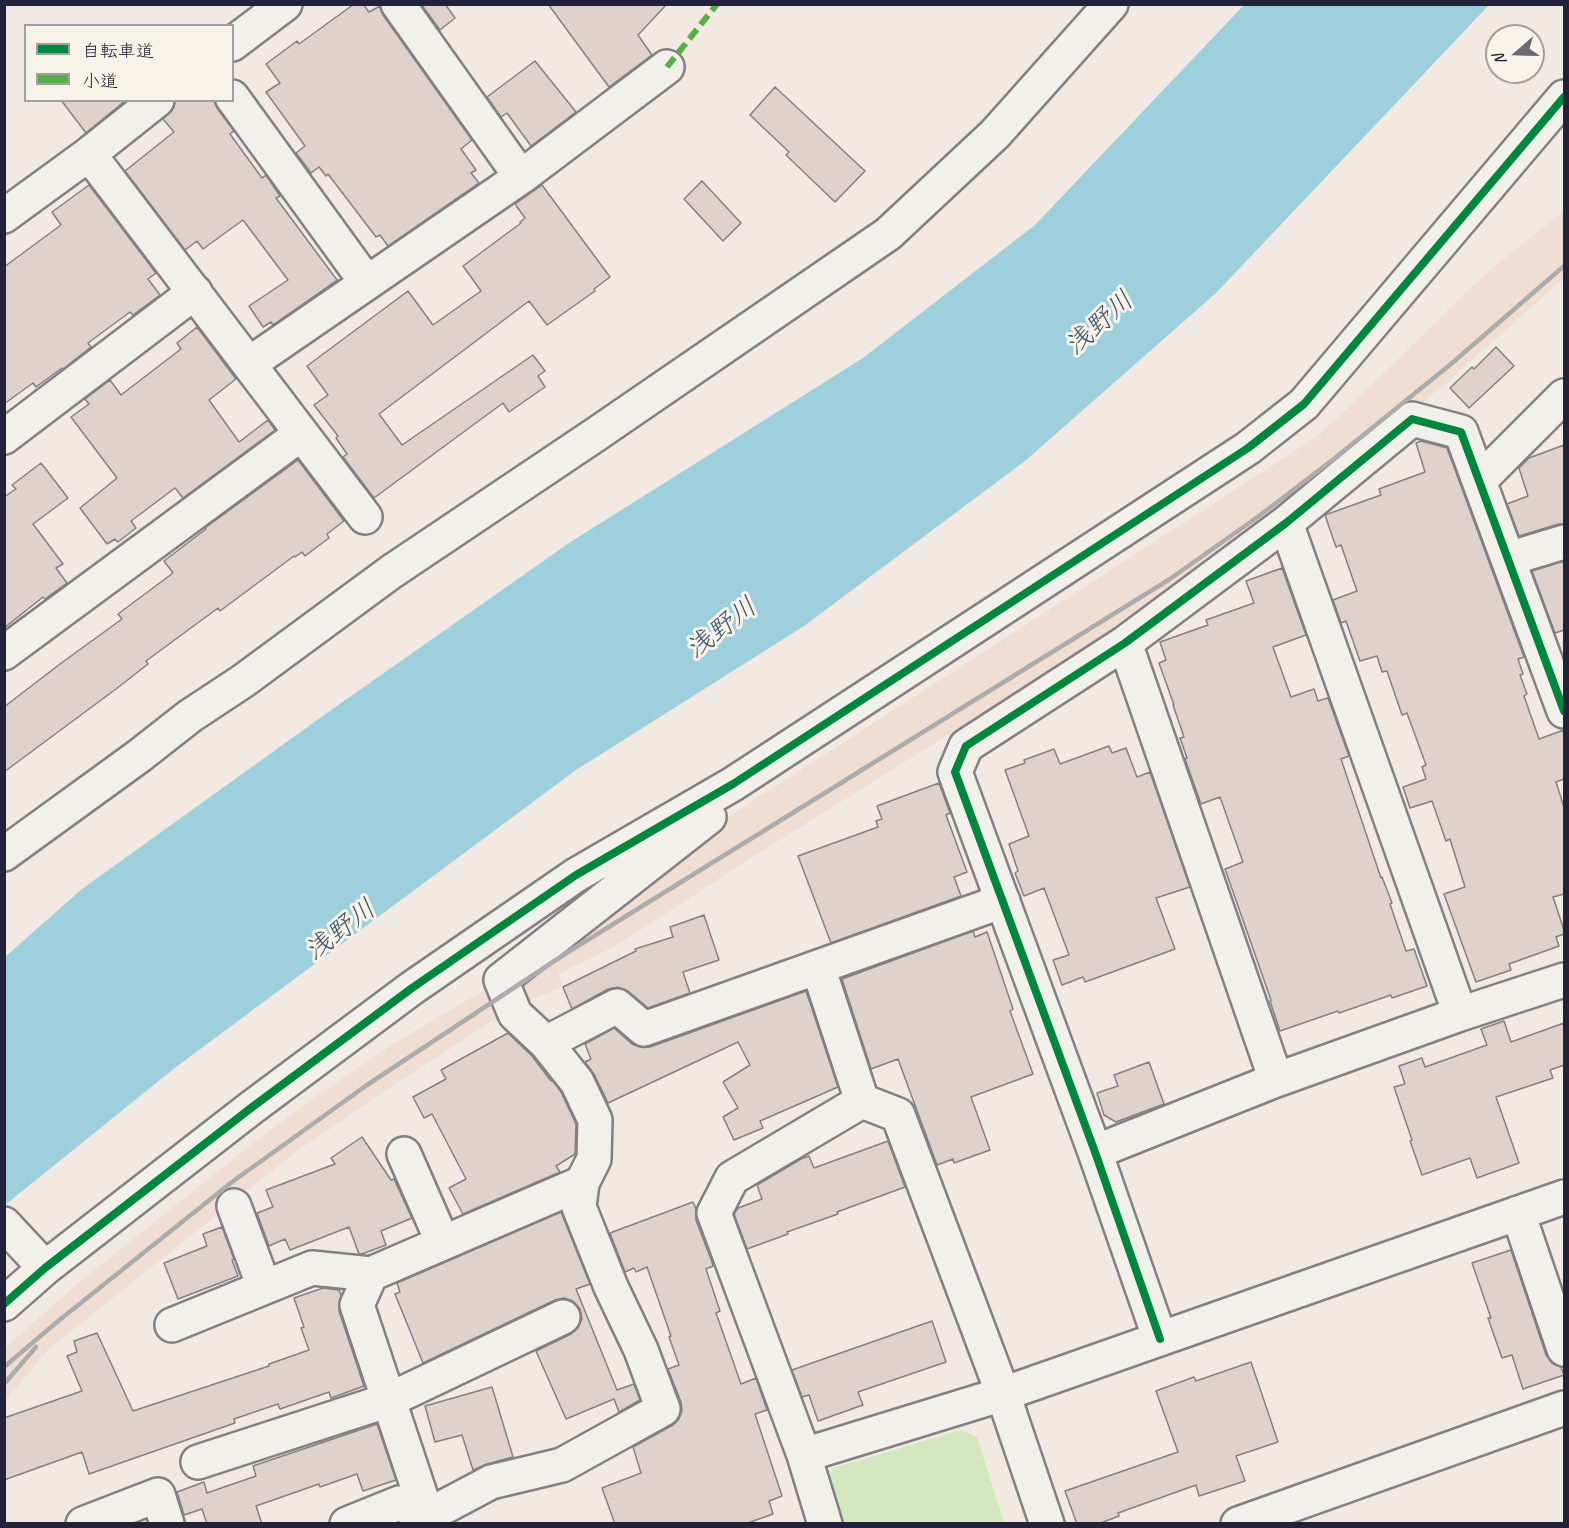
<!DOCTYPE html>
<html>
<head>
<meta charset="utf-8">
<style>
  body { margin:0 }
  #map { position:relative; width:1569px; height:1528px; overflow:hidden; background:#f1e9e2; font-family:Caveat,"Klee One",sans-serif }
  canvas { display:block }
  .frame { position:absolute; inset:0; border:6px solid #22223b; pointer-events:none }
  .legend { position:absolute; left:24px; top:24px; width:210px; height:78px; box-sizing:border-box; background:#f7f3e8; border:2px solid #a29fa3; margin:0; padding:8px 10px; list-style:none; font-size:18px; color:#22223b }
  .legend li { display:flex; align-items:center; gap:12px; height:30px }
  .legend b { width:30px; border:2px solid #a29fa3 }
  .north { position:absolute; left:1485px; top:24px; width:60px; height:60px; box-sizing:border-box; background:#f7f3e8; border:2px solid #a29fa3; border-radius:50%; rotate:250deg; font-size:16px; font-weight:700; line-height:24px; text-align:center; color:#22223b }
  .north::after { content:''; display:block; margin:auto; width:21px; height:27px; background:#6a6875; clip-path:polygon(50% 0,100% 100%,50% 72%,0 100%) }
</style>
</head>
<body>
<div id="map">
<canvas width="1569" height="1528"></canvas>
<div class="frame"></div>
<ul class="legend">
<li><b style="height:8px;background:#00873e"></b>自転車道</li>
<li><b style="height:8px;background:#55b146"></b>小道</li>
</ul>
<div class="north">N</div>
</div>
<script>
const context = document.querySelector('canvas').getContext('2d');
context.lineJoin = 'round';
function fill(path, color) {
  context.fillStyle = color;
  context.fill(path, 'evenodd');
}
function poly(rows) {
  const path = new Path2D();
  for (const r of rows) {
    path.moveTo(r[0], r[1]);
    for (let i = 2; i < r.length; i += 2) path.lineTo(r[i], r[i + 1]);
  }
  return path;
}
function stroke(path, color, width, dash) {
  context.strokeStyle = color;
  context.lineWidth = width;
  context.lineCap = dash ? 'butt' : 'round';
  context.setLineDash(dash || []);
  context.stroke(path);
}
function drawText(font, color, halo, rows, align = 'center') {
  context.font = font + ' Caveat,"Klee One",sans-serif';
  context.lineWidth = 6;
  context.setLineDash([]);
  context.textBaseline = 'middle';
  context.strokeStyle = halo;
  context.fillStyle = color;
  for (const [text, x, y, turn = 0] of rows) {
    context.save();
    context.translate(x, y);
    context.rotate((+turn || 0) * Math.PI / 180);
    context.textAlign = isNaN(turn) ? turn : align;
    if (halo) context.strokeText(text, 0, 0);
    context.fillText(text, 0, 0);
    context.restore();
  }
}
fill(poly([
  [1564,211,1564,278,1444,385,1342,467,1071,662,1066,661,751,858,616,946,558,974,564,986,523,1003,510,1021,492,1021,391,1087,297,1151,49,1349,5,1401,5,1348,77,1284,257,1140,322,1092,395,1043,493,985,706,831,1315,438,1346,410,1484,275]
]), '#f0ded4');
fill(poly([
  [961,1430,977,1437,1004,1523,838,1523,823,1483,833,1468]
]), '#d4e8c0');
fill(poly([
  [1244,5,1489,5,1216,293,1025,461,804,626,576,770,176,1067,5,1205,5,957,82,889,327,713,569,543,863,358,1035,225]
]), '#9dcfdc');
const building = poly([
  [354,4,363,4,369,12,380,6,383,15,472,140,461,149,476,170,471,173,479,183,388,246,380,235,376,237,328,174,326,176,319,167,311,173,296,153,305,146,266,92,280,83,266,64,297,41,299,44,354,4],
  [421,4,445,4,455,18,440,30,421,4],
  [548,4,667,4,638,35,652,55,609,87,548,4],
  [535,61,576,112,531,146,507,113,501,117,487,97,535,61],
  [775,87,865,171,835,202,786,155,789,152,750,115,775,87],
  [61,100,126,100,86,133,61,100],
  [175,100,214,101,217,108,234,131,230,134,262,178,266,175,280,196,276,198,337,280,273,325,271,322,263,327,249,306,288,280,243,220,203,249,197,241,185,250,125,171,174,132,163,119,174,107,175,100],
  [702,181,741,223,723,241,684,199,702,181],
  [89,185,156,273,148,279,160,295,133,315,130,312,88,343,91,347,63,369,62,368,36,387,33,383,4,404,4,267,61,225,52,212,89,185],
  [542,185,610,277,594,289,595,291,547,325,529,301,379,414,402,445,533,355,545,371,538,376,545,387,509,412,503,403,374,498,343,457,347,454,336,438,338,436,314,405,328,395,307,366,408,291,433,325,481,291,463,266,521,223,520,222,525,218,515,204,542,185],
  [197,327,236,379,209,400,239,442,268,420,275,430,183,498,175,488,131,521,136,528,118,542,115,539,107,544,80,508,117,478,71,417,89,404,85,399,110,380,121,395,181,349,177,343,197,327],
  [1496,347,1514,366,1469,408,1450,388,1472,367,1474,369,1496,347],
  [1421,441,1447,448,1524,657,1518,659,1523,674,1520,675,1527,694,1524,696,1539,739,1564,730,1564,779,1556,782,1564,807,1564,894,1553,897,1564,930,1564,934,1556,937,1559,946,1509,964,1511,970,1476,982,1444,894,1465,887,1450,839,1446,841,1432,801,1410,808,1403,787,1426,779,1422,767,1426,765,1407,713,1402,715,1387,671,1382,672,1377,656,1360,661,1346,621,1341,623,1333,600,1357,591,1341,545,1336,547,1325,515,1381,495,1379,489,1425,472,1416,443,1421,441],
  [1564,445,1564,524,1559,524,1519,536,1507,504,1528,496,1519,468,1529,458,1564,445],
  [298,460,344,521,327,534,329,538,305,556,302,552,295,557,294,556,220,611,218,608,146,661,148,664,116,689,4,772,4,707,60,664,122,619,118,614,173,573,164,561,206,529,205,528,298,460],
  [41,463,68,498,33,524,63,564,56,568,67,583,45,599,43,597,4,628,4,497,16,489,12,485,41,463],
  [1564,561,1564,630,1555,633,1532,571,1564,561],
  [1282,568,1306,635,1273,647,1291,697,1314,689,1318,701,1328,698,1349,756,1341,759,1381,878,1382,877,1392,903,1390,904,1406,951,1414,949,1427,986,1392,998,1391,995,1339,1013,1338,1011,1280,1031,1270,1001,1271,1000,1225,869,1243,862,1220,797,1201,804,1185,759,1187,758,1180,738,1184,737,1173,705,1174,705,1159,663,1166,660,1160,642,1208,625,1206,620,1254,603,1246,581,1282,568],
  [1109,746,1112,753,1126,748,1137,777,1150,772,1190,887,1156,898,1175,949,1085,982,1083,977,1062,985,1053,960,1069,955,1044,888,1024,896,1015,873,1018,871,1009,844,1029,836,1005,770,1025,763,1024,760,1054,749,1060,764,1109,746],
  [939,783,950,813,946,815,967,872,954,877,961,896,831,943,798,856,878,827,876,821,882,819,877,806,939,783],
  [704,915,719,960,683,972,690,993,648,1008,629,992,618,987,608,989,572,1009,563,987,636,951,635,949,673,937,670,927,704,915],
  [973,931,975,937,987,932,1013,1009,1010,1011,1033,1074,971,1097,990,1150,954,1163,953,1159,937,1165,898,1059,871,1069,842,979,973,931],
  [806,991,838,1087,760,1121,763,1128,734,1140,723,1117,738,1108,723,1082,750,1065,738,1042,608,1103,594,1074,585,1062,591,1059,585,1044,614,1028,632,1044,640,1047,650,1047,806,991],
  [1504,1021,1511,1042,1564,1023,1564,1065,1550,1070,1553,1078,1496,1097,1519,1163,1477,1178,1470,1158,1422,1175,1410,1141,1412,1140,1394,1087,1405,1084,1399,1066,1422,1058,1425,1067,1487,1045,1481,1029,1504,1021],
  [508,1033,532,1056,551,1081,552,1080,561,1092,576,1124,575,1154,556,1166,560,1172,463,1214,449,1188,466,1179,432,1114,424,1118,413,1097,446,1079,441,1070,508,1033],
  [1149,1062,1164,1104,1116,1122,1104,1115,1097,1093,1118,1086,1114,1075,1149,1062],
  [362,1137,391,1180,394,1179,412,1218,381,1231,386,1245,362,1254,359,1254,349,1227,290,1250,285,1239,269,1246,257,1213,273,1207,266,1190,335,1164,331,1158,362,1137],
  [888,1141,905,1187,837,1212,838,1214,787,1232,788,1234,747,1249,734,1214,738,1208,762,1199,757,1185,801,1159,809,1156,814,1168,888,1141],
  [693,1202,696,1209,696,1220,712,1262,713,1266,706,1269,720,1311,716,1313,741,1384,756,1378,767,1410,755,1414,782,1496,769,1501,773,1514,745,1524,615,1524,602,1488,641,1473,633,1447,673,1425,679,1419,682,1411,681,1402,668,1369,679,1365,669,1337,671,1336,647,1267,636,1272,634,1268,625,1272,610,1233,693,1202],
  [561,1212,590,1284,576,1289,617,1390,634,1384,640,1400,619,1412,614,1399,566,1419,536,1351,571,1334,578,1328,582,1319,580,1309,573,1301,564,1298,555,1300,423,1363,395,1294,400,1292,397,1283,561,1212],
  [222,1227,234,1259,232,1260,238,1276,178,1299,164,1263,207,1246,203,1234,222,1227],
  [1511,1250,1546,1355,1552,1363,1561,1367,1564,1375,1523,1389,1512,1355,1502,1358,1488,1318,1491,1318,1472,1263,1511,1250],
  [323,1288,339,1290,341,1295,339,1311,364,1386,331,1398,329,1392,280,1409,278,1404,234,1419,235,1423,89,1474,82,1452,4,1480,4,1418,82,1391,67,1356,77,1352,74,1341,97,1333,133,1411,269,1366,269,1364,309,1350,301,1328,304,1327,294,1298,323,1288],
  [932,1321,946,1362,858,1392,863,1405,818,1421,809,1395,802,1397,792,1370,932,1321],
  [1251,1362,1278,1442,1236,1456,1245,1481,1199,1496,1196,1485,1118,1513,1119,1516,1098,1524,1077,1524,1065,1491,1178,1452,1156,1391,1194,1377,1196,1381,1251,1362],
  [492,1387,513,1457,487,1464,473,1470,462,1435,435,1442,425,1406,492,1387],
  [377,1424,396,1480,363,1491,357,1474,320,1487,319,1484,256,1506,262,1524,207,1524,202,1509,184,1515,177,1492,204,1482,207,1493,256,1476,253,1466,377,1424]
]);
fill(building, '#dfd1cc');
stroke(building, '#848082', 1.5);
const minor = poly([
  [398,4,521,177],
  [232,44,285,4],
  [232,97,367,283],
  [89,154,365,517],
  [4,216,89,154,157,100],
  [249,364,521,177,667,67],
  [4,437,195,292],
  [1479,481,1564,396],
  [1286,523,1460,1014],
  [1508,559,1564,542],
  [1125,643,1276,1080],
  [4,653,301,434],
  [4,854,139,756,190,716,243,681,391,572,595,435,888,234,995,134,1111,4],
  [546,1043,515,1014,501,980,709,817],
  [862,1101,818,967,1003,901],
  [1095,1152,1276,1080,1460,1014,1564,980],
  [404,1154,443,1243],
  [234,1206,264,1287],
  [1518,1213,1564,1349],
  [4,1224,45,1268],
  [4,1304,45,1268,251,1108,412,988,576,875,733,784,1248,448,1304,404,1564,97],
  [172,1325,312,1268,371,1274],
  [1160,1339,1095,1152,955,772,966,746,1125,643,1286,523,1412,419,1461,432,1564,711],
  [804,1455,1003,1394,1564,1197],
  [198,1462,389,1400,563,1317],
  [427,1516,491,1482,562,1465,663,1409,641,1350,611,1287,579,1207,582,1183,594,1159,595,1120,577,1082,546,1043,617,1006,644,1029,818,967],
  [83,1524,158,1495,167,1524],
  [347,1524,399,1503,427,1516],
  [430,1524,357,1305,371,1274,582,1183],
  [825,1524,804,1455,714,1213,732,1178,862,1101,898,1115,1003,1394,1047,1524],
  [1238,1524,1564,1408]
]);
stroke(minor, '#848082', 38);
stroke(minor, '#f2f0eb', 33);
stroke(poly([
  [4,1367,57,1322,232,1182,367,1085,565,954,1170,579,1259,516,1335,458,1451,364,1564,266],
  [4,1384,36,1347]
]), '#adabac', 4.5);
stroke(poly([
  [667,67,717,4]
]), '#55b146', 6, [12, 6]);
stroke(poly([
  [4,1304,45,1268,251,1108,412,988,576,875,733,784,1248,448,1304,404,1564,97],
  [1160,1339,1095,1152,955,772,966,746,1125,643,1286,523,1412,419,1461,432,1564,711]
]), '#00873e', 8);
drawText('italic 27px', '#3c536a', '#f7f3e8', [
  ["浅野川",1100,324,-42],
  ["浅野川",722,629,-38],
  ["浅野川",341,931,-38]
]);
</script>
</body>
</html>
